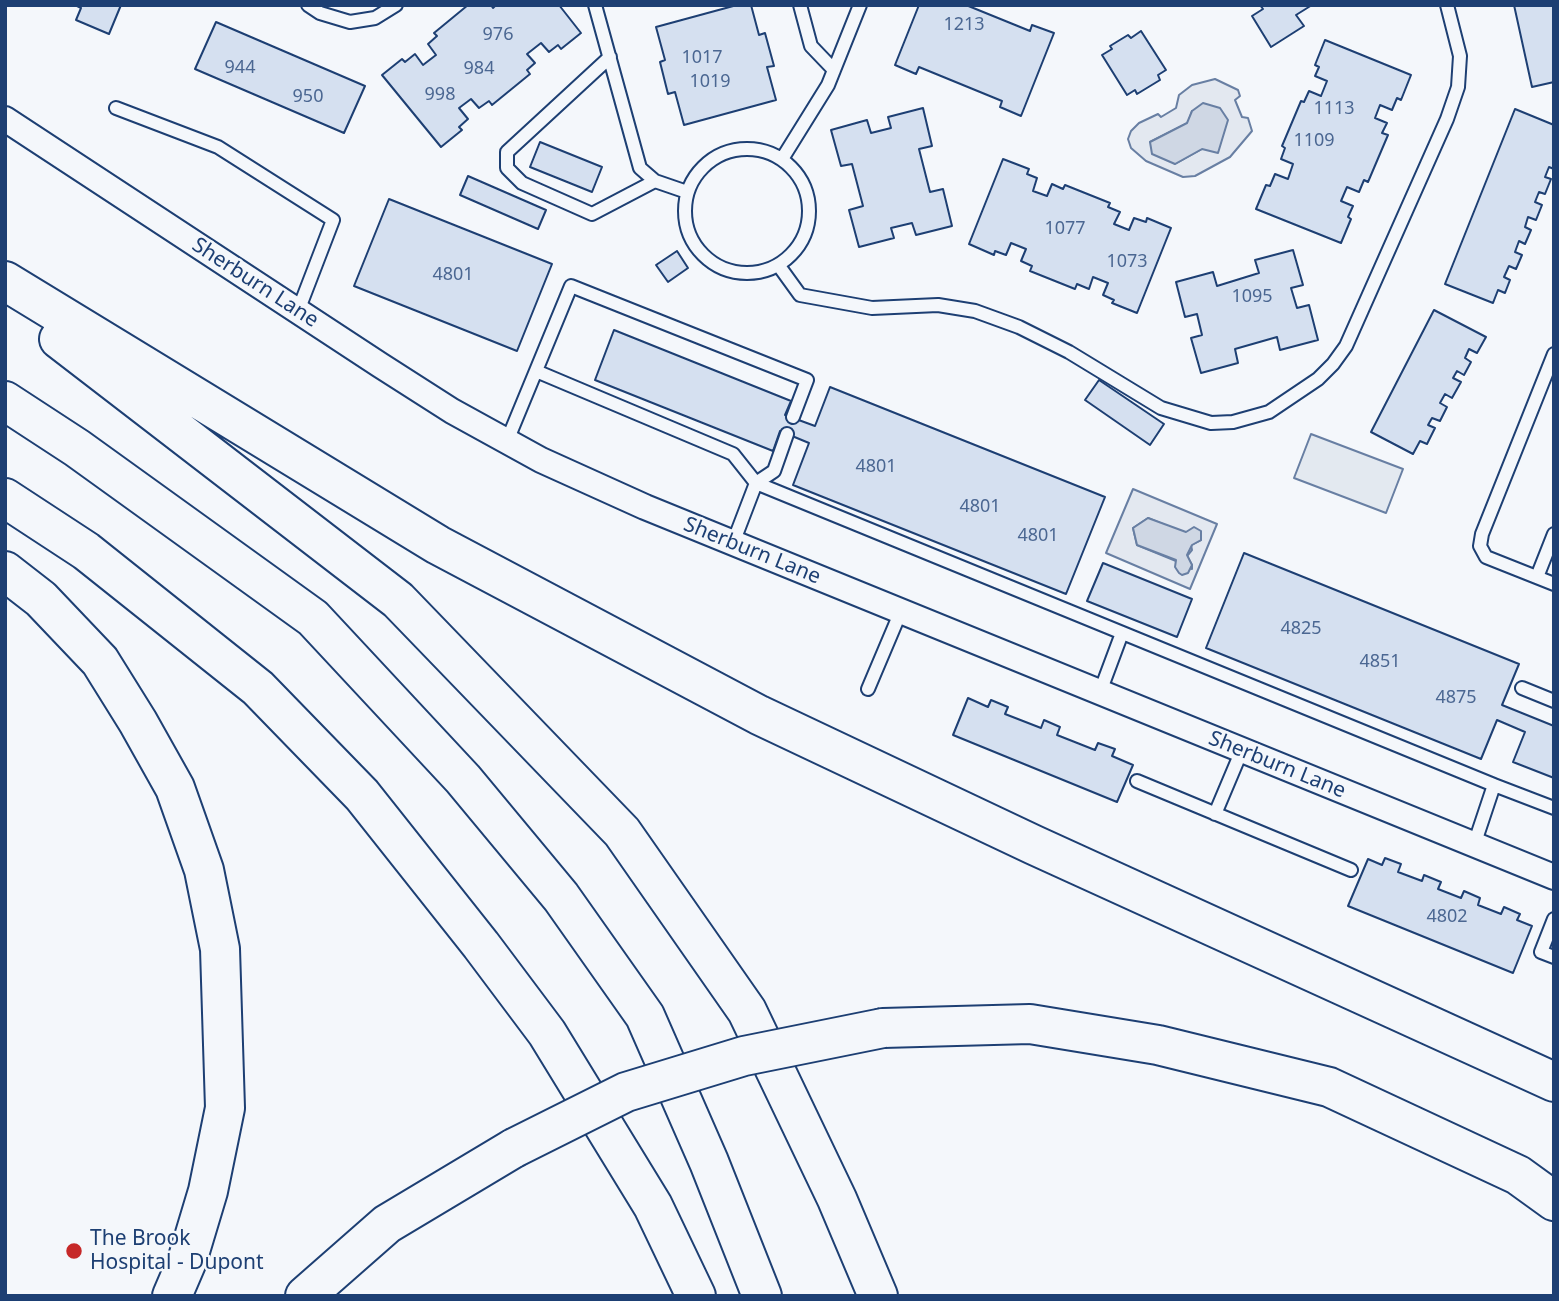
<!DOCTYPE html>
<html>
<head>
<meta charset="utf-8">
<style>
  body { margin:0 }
  #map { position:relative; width:1559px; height:1301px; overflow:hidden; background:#f4f7fb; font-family:"Noto Sans",sans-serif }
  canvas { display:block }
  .frame { position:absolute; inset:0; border:7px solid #1d3f73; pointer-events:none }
</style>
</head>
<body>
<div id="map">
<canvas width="1559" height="1301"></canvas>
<div class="frame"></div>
</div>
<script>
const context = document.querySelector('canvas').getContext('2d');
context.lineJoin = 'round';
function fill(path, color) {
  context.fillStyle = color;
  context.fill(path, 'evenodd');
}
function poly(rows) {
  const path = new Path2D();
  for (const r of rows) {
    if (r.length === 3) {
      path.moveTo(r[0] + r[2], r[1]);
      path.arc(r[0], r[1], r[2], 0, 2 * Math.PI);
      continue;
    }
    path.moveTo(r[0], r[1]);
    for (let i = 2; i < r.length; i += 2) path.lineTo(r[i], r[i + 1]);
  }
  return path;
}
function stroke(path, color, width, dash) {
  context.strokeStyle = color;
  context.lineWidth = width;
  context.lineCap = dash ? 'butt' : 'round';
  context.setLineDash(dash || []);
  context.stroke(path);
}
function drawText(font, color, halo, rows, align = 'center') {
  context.font = font + ' "Noto Sans",sans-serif';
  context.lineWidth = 5;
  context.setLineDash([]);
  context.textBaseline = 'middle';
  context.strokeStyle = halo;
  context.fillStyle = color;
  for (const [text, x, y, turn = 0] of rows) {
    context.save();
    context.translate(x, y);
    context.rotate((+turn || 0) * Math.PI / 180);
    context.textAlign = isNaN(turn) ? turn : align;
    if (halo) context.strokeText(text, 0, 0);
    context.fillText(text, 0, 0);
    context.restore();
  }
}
const green = poly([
  [1311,434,1403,469,1386,513,1294,478,1311,434]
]);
fill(green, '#e3e9f0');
stroke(green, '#687fa3', 2);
const parking = poly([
  [1215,79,1238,90,1240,96,1235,100,1242,117,1248,118,1252,131,1230,157,1195,176,1183,177,1146,161,1131,148,1128,139,1131,131,1139,123,1158,114,1161,117,1176,108,1179,95,1192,85,1215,79],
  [1192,111,1202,149,1175,164,1150,142,1188,123,1192,111],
  [1133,489,1217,524,1190,589,1106,553,1133,489],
  [1148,518,1201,540,1191,545,1192,550,1187,556,1192,565,1192,569,1176,561,1137,545,1133,528,1148,518]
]);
fill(parking, '#e3e8f0');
stroke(parking, '#687fa3', 2);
const water = poly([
  [1203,103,1220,108,1228,120,1218,153,1202,149,1175,164,1152,154,1150,142,1187,123,1192,111,1203,103],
  [1148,518,1186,532,1194,527,1201,531,1201,540,1192,545,1187,555,1192,565,1188,573,1182,575,1179,573,1175,567,1176,560,1137,545,1133,528,1148,518]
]);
fill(water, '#cfd7e4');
stroke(water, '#687fa3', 2);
const building = poly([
  [75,5,121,5,109,34,76,20,81,8,75,5],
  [468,5,491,5,493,8,496,5,559,5,581,33,561,49,558,45,549,52,541,43,527,54,535,63,527,70,530,74,492,105,489,101,479,108,471,99,459,108,468,119,459,127,462,130,441,147,382,75,402,59,405,62,415,54,423,65,436,55,428,44,437,36,434,33,468,5],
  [737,5,751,5,759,35,765,33,774,66,767,67,776,100,684,125,675,92,668,94,660,62,665,60,656,27,737,5],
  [919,5,966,5,1030,31,1032,25,1054,33,1021,116,1000,107,1002,101,919,67,916,74,895,65,919,5],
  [1260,5,1312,5,1296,15,1304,26,1271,47,1252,16,1263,9,1260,5],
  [1514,5,1554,5,1554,82,1532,87,1514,5],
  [216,22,365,86,344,133,195,69,216,22],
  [1141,31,1166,70,1158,75,1160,80,1137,94,1135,90,1127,95,1102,55,1112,49,1110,46,1128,35,1131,38,1141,31],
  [1325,40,1411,75,1401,100,1397,98,1392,110,1380,105,1375,118,1387,123,1382,133,1388,135,1368,182,1364,180,1359,192,1347,187,1341,201,1353,206,1348,217,1351,219,1341,243,1256,209,1266,185,1270,186,1275,174,1288,179,1293,164,1281,159,1285,148,1282,146,1301,101,1304,102,1309,91,1321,96,1327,81,1315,76,1319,67,1315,65,1325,40],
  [923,108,932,146,919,149,930,192,943,189,952,226,916,235,912,223,891,228,894,238,859,247,849,210,863,206,852,164,841,166,831,130,867,120,871,133,891,128,888,117,923,108],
  [1515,109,1554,125,1554,169,1549,167,1545,177,1551,179,1545,194,1539,192,1535,202,1542,205,1536,220,1528,217,1525,227,1531,230,1525,244,1519,241,1515,252,1522,255,1516,269,1509,266,1504,277,1510,280,1505,293,1498,290,1493,303,1445,284,1515,109],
  [540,142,602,167,592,192,530,167,540,142],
  [1003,159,1029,169,1027,174,1037,178,1033,191,1047,196,1052,184,1063,189,1065,185,1110,203,1108,207,1120,212,1114,224,1129,230,1134,218,1146,222,1147,218,1171,228,1137,313,1112,303,1114,300,1103,295,1108,283,1093,277,1089,289,1077,284,1075,289,1030,271,1032,266,1021,261,1026,249,1011,243,1006,255,995,251,994,255,969,244,1003,159],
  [468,176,546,210,538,229,460,195,468,176],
  [389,199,552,264,517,351,354,286,389,199],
  [1293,250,1303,285,1291,288,1297,308,1309,305,1318,340,1280,350,1277,337,1235,349,1238,363,1201,373,1191,338,1202,335,1197,314,1185,317,1176,282,1213,272,1217,286,1259,273,1255,260,1293,250],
  [677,251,688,268,668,282,656,265,677,251],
  [1434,310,1486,337,1477,353,1469,349,1465,358,1471,362,1464,375,1457,371,1453,378,1461,382,1452,398,1445,394,1440,403,1447,407,1440,421,1432,418,1428,425,1435,428,1427,444,1420,441,1413,454,1371,432,1434,310],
  [614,330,791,401,785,415,815,426,830,387,1105,497,1066,594,793,485,809,443,780,431,773,451,595,380,614,330],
  [1099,380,1164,424,1150,445,1085,400,1099,380],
  [1244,553,1519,664,1502,705,1554,726,1554,778,1513,762,1525,732,1497,720,1481,759,1206,648,1244,553],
  [1103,563,1192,599,1177,637,1087,601,1103,563],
  [968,698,988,707,991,700,1008,707,1005,714,1041,728,1044,720,1060,727,1057,735,1095,750,1098,743,1115,749,1112,756,1133,765,1117,802,953,735,968,698],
  [1385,858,1401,864,1398,872,1422,881,1424,875,1441,882,1438,889,1461,898,1464,891,1480,898,1478,905,1501,914,1504,907,1520,914,1517,920,1532,926,1513,973,1348,906,1368,859,1382,865,1385,858]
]);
fill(building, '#d5e0f0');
stroke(building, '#1d3f73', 2);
const service = poly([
  [308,5,320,13,350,22,375,18,396,5],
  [595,5,640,168,655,181,687,192],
  [800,5,811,46,834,70],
  [610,57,507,152,507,168,522,183,592,214,655,181],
  [116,108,218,147,333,220,298,311],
  [747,211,62],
  [782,159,828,85,860,5],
  [779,266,800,295,872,308,938,305,975,311,1019,327,1069,352,1161,408,1211,423,1233,422,1269,412,1318,379,1333,364,1346,346,1447,119,1458,87,1460,56,1447,5],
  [1554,354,1482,534,1480,546,1486,557,1554,584],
  [536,371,733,454,756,483,1494,785],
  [507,441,571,286,807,380,793,417],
  [733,543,756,483,774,471,787,434],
  [1537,577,1554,534],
  [1522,688,1554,701],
  [868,689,901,611],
  [1100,692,1122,633],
  [1137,781,1351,870],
  [1215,814,1242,750],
  [1474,845,1494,785,1554,808],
  [1554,919,1541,952,1554,957]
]);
const minor = poly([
  [5,119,380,365,452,411,541,460,645,507,1554,877]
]);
const motorway = poly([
  [5,281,438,545,759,715,1034,845,1554,1082],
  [59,339,398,600,622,832,747,1011,837,1199,878,1296],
  [5,401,77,448,313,618,463,779,561,897,645,1016,709,1162,762,1296],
  [5,498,86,551,258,688,362,795,481,945,547,1033,653,1206,696,1296],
  [5,571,41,599,100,661,138,722,175,788,204,870,220,949,225,1108,208,1191,187,1261,172,1296],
  [883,1028,1030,1024,1158,1045,1329,1087,1518,1175,1554,1201],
  [305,1296,387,1224,514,1148]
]);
stroke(service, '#1d3f73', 16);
stroke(minor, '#1d3f73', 28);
stroke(motorway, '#1d3f73', 42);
stroke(service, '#f4f7fb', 12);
stroke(minor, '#f4f7fb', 24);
stroke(motorway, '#f4f7fb', 38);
const motorwayBridge = poly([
  [514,1148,626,1092,744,1056,883,1028]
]);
stroke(motorwayBridge, '#1d3f73', 42, []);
stroke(motorwayBridge, '#f4f7fb', 38);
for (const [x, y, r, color] of [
  [74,1251,9,"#c62828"]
]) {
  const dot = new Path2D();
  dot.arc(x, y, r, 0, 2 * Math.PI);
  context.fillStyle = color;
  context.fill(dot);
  stroke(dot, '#f4f7fb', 2.5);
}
drawText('18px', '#4b6792', null, [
  ["1213",964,25],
  ["976",498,35],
  ["1017",702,58],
  ["944",240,68],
  ["984",479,69],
  ["1019",710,82],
  ["998",440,95],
  ["950",308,97],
  ["1113",1334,109],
  ["1109",1314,141],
  ["1077",1065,229],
  ["1073",1127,262],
  ["4801",453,275],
  ["1095",1252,297],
  ["4801",876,467],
  ["4801",980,507],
  ["4801",1038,536],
  ["4825",1301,629],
  ["4851",1380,662],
  ["4875",1456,698],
  ["4802",1447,917]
]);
drawText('21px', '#1d3f73', '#f4f7fb', [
  ["Sherburn Lane",255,283,33],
  ["Sherburn Lane",752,551,22],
  ["Sherburn Lane",1277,765,22]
]);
drawText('21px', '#1d3f73', '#f4f7fb', [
  ["The Brook",90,1239],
  ["Hospital - Dupont",90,1263]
], 'left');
</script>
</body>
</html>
